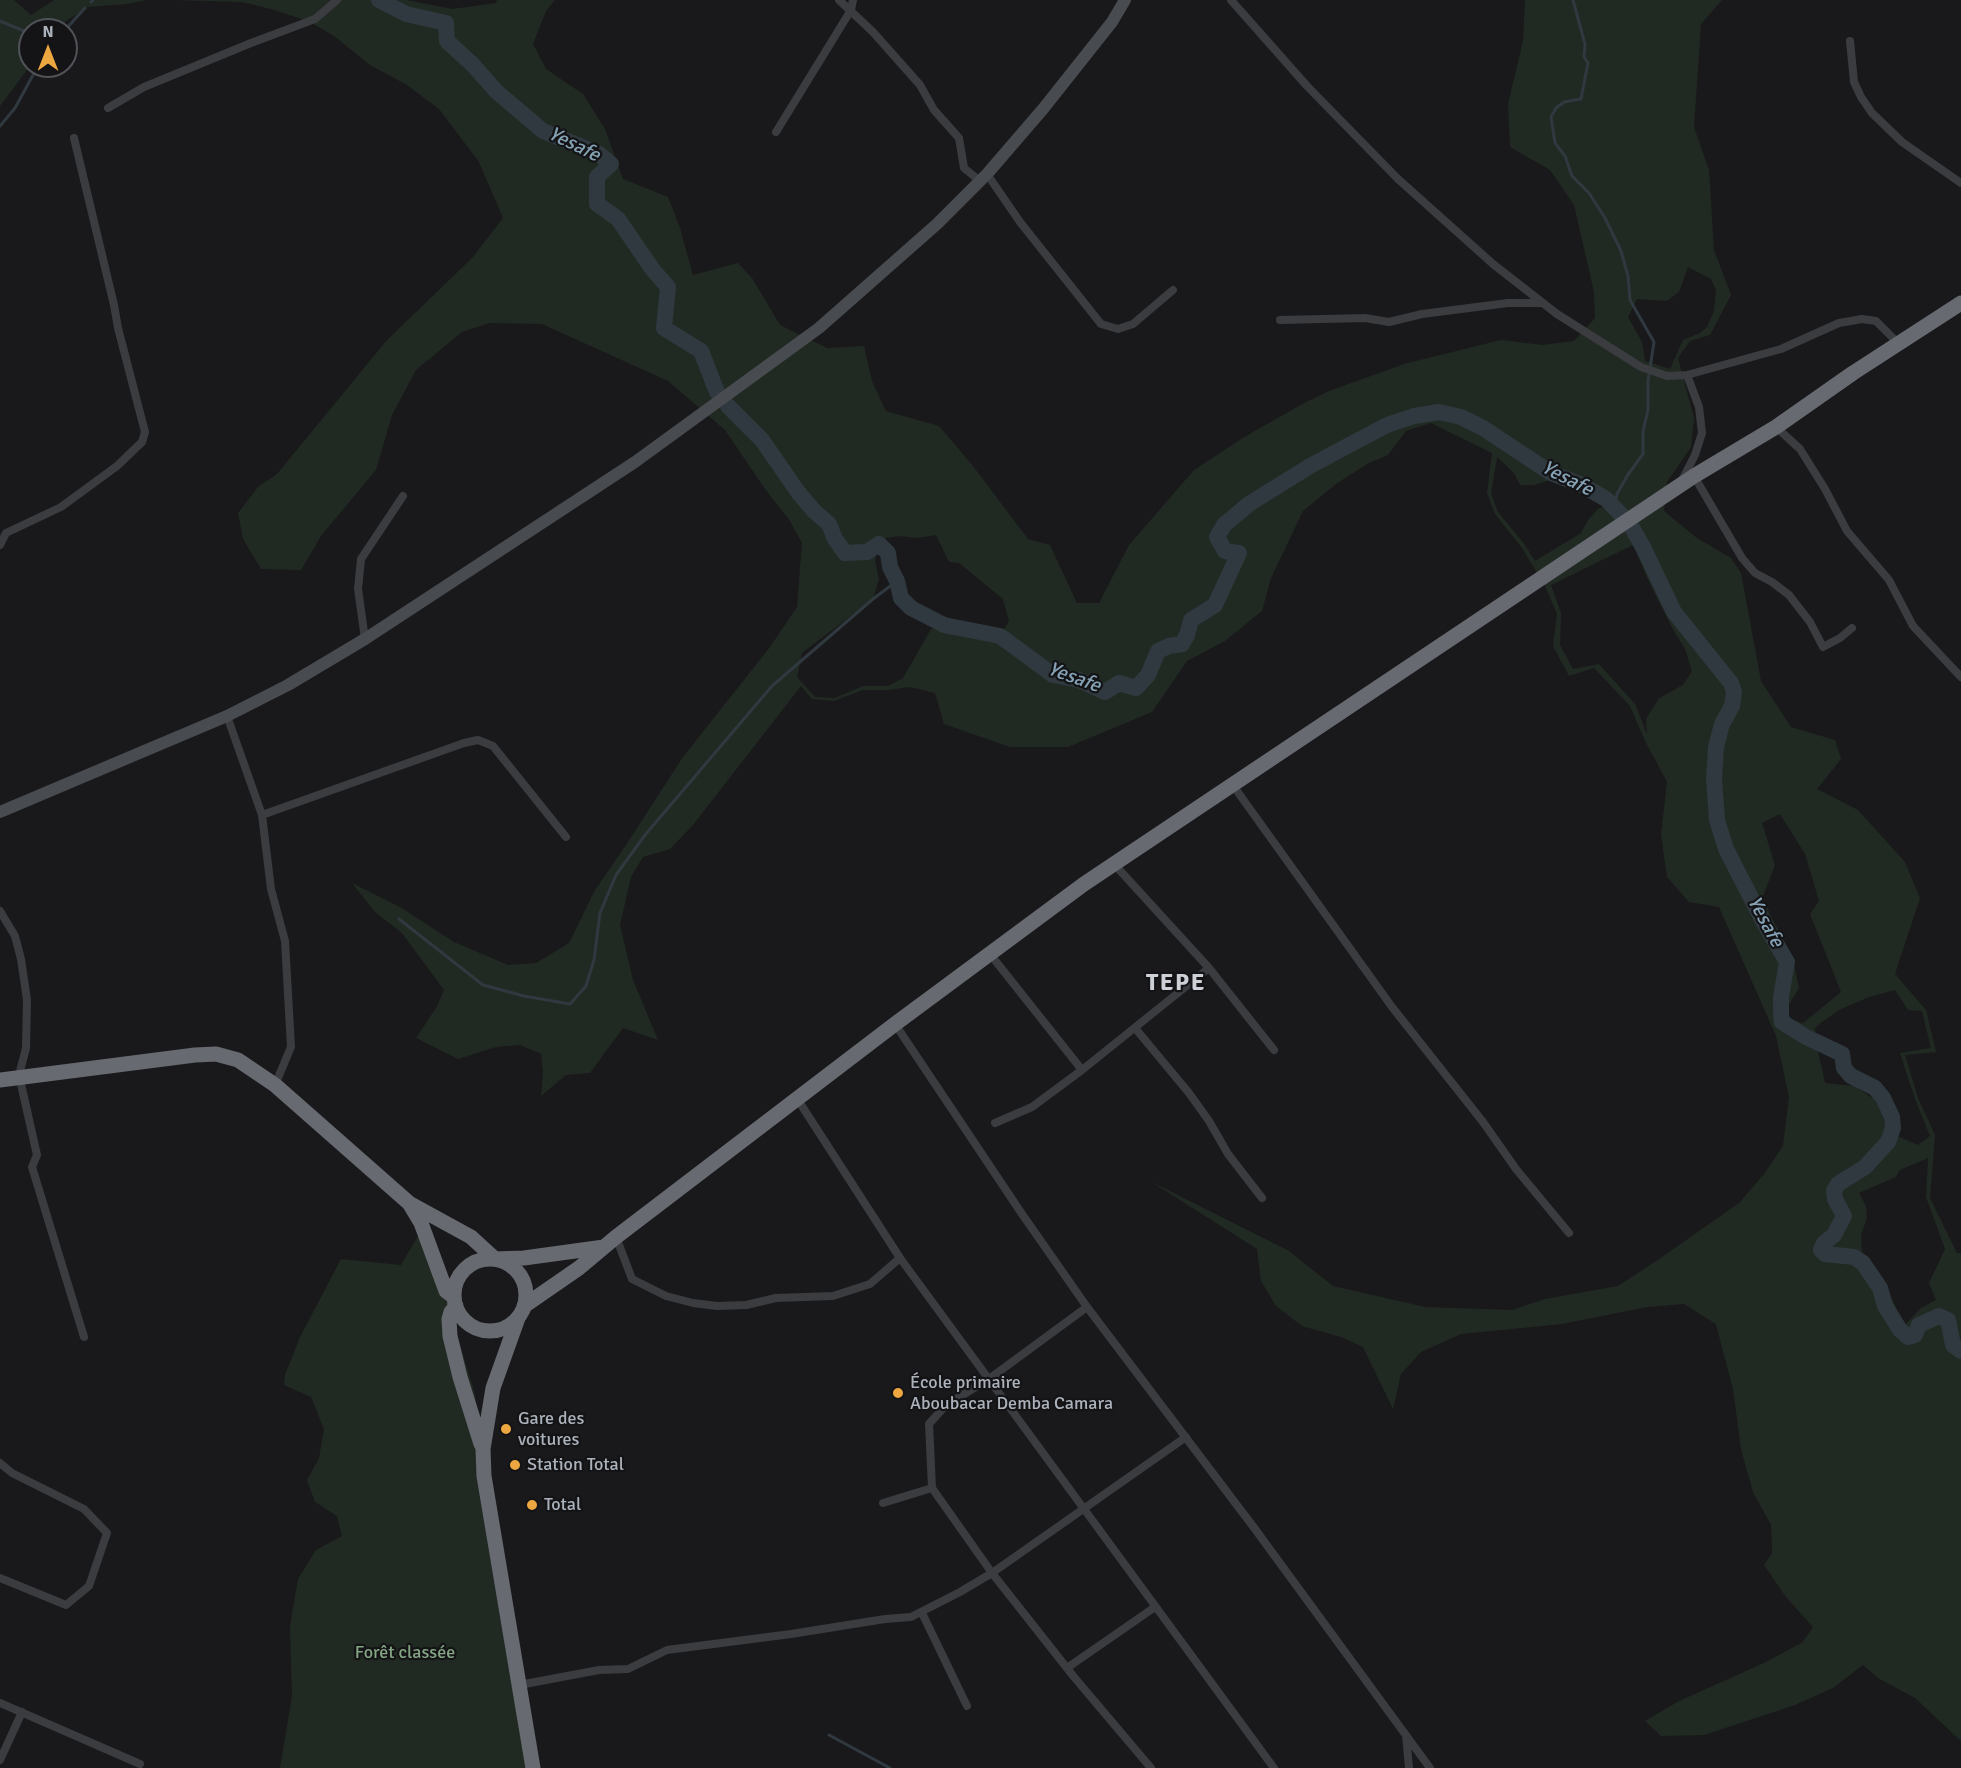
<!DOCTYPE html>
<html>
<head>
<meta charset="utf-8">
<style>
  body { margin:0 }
  #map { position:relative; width:1961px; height:1768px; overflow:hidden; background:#19191b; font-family:Signika,sans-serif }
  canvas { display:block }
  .north { position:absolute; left:18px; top:18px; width:60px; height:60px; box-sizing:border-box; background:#141416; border:2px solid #515358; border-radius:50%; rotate:0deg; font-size:16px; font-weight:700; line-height:24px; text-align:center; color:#acb2bb }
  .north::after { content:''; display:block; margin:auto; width:21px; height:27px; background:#eca740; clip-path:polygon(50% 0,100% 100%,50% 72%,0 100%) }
</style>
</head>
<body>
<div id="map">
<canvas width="1961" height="1768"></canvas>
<div class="north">N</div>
</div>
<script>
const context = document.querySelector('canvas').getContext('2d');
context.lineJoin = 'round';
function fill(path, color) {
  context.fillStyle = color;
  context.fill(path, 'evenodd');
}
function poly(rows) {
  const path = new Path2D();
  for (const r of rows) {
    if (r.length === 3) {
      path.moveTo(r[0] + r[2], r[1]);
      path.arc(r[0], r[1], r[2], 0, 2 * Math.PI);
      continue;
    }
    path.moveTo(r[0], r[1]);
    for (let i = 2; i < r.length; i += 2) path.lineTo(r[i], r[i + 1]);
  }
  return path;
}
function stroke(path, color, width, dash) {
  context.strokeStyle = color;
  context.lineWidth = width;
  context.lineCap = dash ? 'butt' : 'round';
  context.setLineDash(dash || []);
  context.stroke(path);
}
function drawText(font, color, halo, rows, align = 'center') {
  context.font = font + ' Signika,sans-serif';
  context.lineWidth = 4.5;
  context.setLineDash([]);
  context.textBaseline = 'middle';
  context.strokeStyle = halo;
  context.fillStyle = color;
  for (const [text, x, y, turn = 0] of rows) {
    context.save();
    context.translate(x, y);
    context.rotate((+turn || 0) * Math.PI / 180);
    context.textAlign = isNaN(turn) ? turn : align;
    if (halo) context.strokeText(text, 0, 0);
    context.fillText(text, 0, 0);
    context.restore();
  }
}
fill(poly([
  [0,0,14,0,31,15,54,0,147,0,127,4,88,7,66,21,58,30,30,30,30,66,0,106],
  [174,0,407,0,452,9,496,3,497,0,555,0,546,11,533,44,546,69,583,94,605,129,623,179,668,197,680,228,693,275,738,263,752,278,780,325,827,348,864,346,872,381,886,411,939,426,973,466,1028,539,1050,545,1077,603,1099,603,1129,545,1194,470,1241,439,1304,403,1329,391,1404,364,1501,340,1542,345,1574,341,1595,318,1594,292,1574,205,1550,170,1510,147,1508,104,1523,41,1525,0,1722,0,1701,24,1694,127,1709,170,1714,250,1731,295,1710,335,1690,341,1678,358,1694,418,1691,447,1667,482,1664,511,1697,538,1731,558,1741,573,1761,681,1791,727,1835,740,1841,759,1817,789,1858,810,1905,862,1920,898,1895,974,1926,1010,1936,1052,1905,1055,1918,1098,1935,1135,1930,1198,1957,1253,1961,1253,1961,1741,1915,1698,1878,1678,1863,1665,1833,1688,1795,1705,1704,1735,1661,1736,1645,1721,1679,1701,1764,1663,1803,1642,1813,1627,1786,1597,1764,1565,1772,1553,1771,1525,1753,1492,1741,1449,1733,1389,1716,1324,1684,1304,1647,1307,1562,1324,1461,1334,1421,1352,1401,1374,1393,1409,1363,1347,1341,1337,1302,1326,1276,1306,1261,1281,1257,1249,1150,1181,1289,1251,1333,1286,1425,1307,1512,1310,1545,1299,1618,1286,1662,1257,1739,1203,1764,1174,1783,1146,1789,1097,1776,1036,1719,907,1689,902,1667,877,1661,834,1667,782,1645,741,1630,706,1594,668,1569,676,1553,646,1557,614,1545,586,1522,548,1495,514,1487,493,1492,453,1431,423,1406,431,1388,455,1369,463,1336,484,1303,511,1271,578,1262,611,1225,641,1187,661,1152,712,1068,747,1010,747,944,724,935,693,910,687,887,690,863,690,834,701,812,699,801,686,693,825,670,849,643,857,631,877,620,925,633,980,658,1040,623,1028,590,1073,566,1075,541,1096,543,1073,541,1054,520,1045,496,1047,458,1059,416,1038,436,1008,444,990,402,933,375,912,352,883,400,907,454,942,508,965,536,963,569,943,595,890,626,845,683,757,770,647,797,607,802,543,790,521,765,489,725,430,668,381,542,324,489,323,462,332,416,370,392,415,376,470,321,536,301,570,261,569,243,539,238,513,258,487,277,474,387,340,472,258,503,218,479,162,439,109,407,85,370,65,334,36,308,21,271,9,242,2],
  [1688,267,1711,279,1716,290,1714,311,1707,327,1700,333,1683,340,1670,369,1645,361,1642,342,1628,317,1637,299,1667,301,1679,292],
  [1497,457,1514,473,1520,485,1534,485,1550,480,1552,473,1582,485,1606,499,1614,507,1599,508,1588,520,1581,533,1535,561,1525,545,1498,512,1491,494],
  [936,535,949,562,959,563,1003,599,1009,621,1000,636,944,625,931,629,903,678,888,686,863,686,835,698,815,697,797,677,802,653,873,599,879,579,875,560,879,544,885,538,899,536,918,538],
  [1633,545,1650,584,1675,633,1685,649,1692,671,1683,685,1659,698,1646,719,1647,734,1635,704,1599,664,1573,669,1560,645,1561,613,1551,585],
  [1780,814,1805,854,1819,901,1810,914,1841,992,1803,1023,1790,1019,1787,1008,1799,988,1795,969,1783,939,1770,914,1763,896,1775,865,1762,823],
  [1895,990,1908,1010,1922,1011,1931,1048,1900,1053,1915,1099,1930,1136,1918,1145,1886,1131,1883,1116,1874,1099,1854,1086,1825,1083,1817,1047,1815,1028,1822,1022,1839,1010,1869,997],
  [1928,1158,1926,1197,1945,1249,1929,1283,1936,1300,1921,1308,1906,1324,1902,1321,1883,1278,1862,1253,1861,1235,1867,1218,1866,1206,1859,1193,1896,1177,1900,1170],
  [424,1226,475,1394,478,1440,487,1459,540,1768,280,1768,292,1696,290,1626,298,1579,316,1550,342,1536,337,1516,315,1502,307,1480,319,1458,324,1429,311,1397,284,1385,285,1375,300,1337,341,1259,401,1265]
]), '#212a22');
stroke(poly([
  [1573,0,1585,44,1584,57,1588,63,1581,99,1564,102,1556,108,1551,117,1555,143,1565,156,1572,176,1589,193,1605,218,1621,251,1628,276,1630,300,1654,342,1648,381,1648,410,1643,431,1643,454,1627,476,1617,494,1614,508],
  [91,2,93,0],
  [0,21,24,31,30,31],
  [65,30,85,8],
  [0,126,15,108,38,66],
  [399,919,483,985,524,996,570,1004,586,986,594,960,600,913,616,875,645,835,772,686,873,599,897,581],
  [829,1735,890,1768]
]), '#2f393f', 3);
stroke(poly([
  [379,0,406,14,446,23,447,41,473,65,497,92,543,131,599,154,611,164,597,177,597,204,618,219,653,270,668,287,664,328,701,351,717,392],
  [728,406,762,440,798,492,814,511,829,524,835,539,845,553,867,552,879,544,888,553,890,567,897,581,901,598,911,608,944,625,1000,636,1053,675,1079,680,1105,692,1119,683,1136,688,1148,675,1158,651,1169,646,1182,644,1187,635,1191,620,1215,605,1239,553,1225,551,1217,537,1224,525,1249,504,1310,466,1387,425,1414,416,1439,412,1461,417,1483,428,1551,473,1582,485,1606,499,1630,524,1644,549,1674,612,1731,683,1734,692,1732,706,1722,724,1716,747,1714,779,1717,820,1726,849,1764,923,1787,962,1781,997,1781,1013,1782,1022,1806,1037,1842,1054,1844,1068,1851,1076,1875,1088,1883,1098,1892,1117,1893,1128,1888,1142,1865,1167,1838,1184,1834,1191,1835,1199,1844,1216,1834,1235,1824,1243,1821,1250,1825,1254,1854,1257,1863,1263,1880,1288,1885,1306,1900,1330,1908,1337,1915,1335,1919,1325,1939,1316,1948,1320,1953,1345,1961,1351]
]), '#2f393f', 16);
stroke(poly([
  [839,0,873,32,920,85,934,110,959,138,964,168,980,181],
  [1231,0,1307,86,1398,179,1493,264,1557,314,1641,367,1667,376,1687,375,1781,349,1839,323,1862,319,1876,321,1898,343],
  [1850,41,1854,82,1861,97,1872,113,1902,142,1961,183],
  [108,108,144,87,251,43,315,19,337,0],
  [776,132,851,10,853,0],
  [987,174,1020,222,1101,324,1118,329,1133,324,1173,290],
  [1280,320,1365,318,1389,322,1422,314,1508,303,1542,303],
  [1776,427,1800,449,1825,489,1847,531,1889,580,1913,626,1961,677],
  [1694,476,1742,558,1755,573,1772,582,1789,595,1810,622,1823,647,1840,638,1852,628],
  [1681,482,1695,455,1702,433,1699,407,1687,375],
  [0,545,6,533,61,507,117,466,142,442,145,432,118,328,114,305,74,138],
  [365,639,358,589,361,559,403,496],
  [227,716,262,815,271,889,285,941,291,1047,275,1085],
  [1232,784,1392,1007,1483,1122,1516,1169,1569,1233],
  [262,815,464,743,478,740,493,746,566,837],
  [1114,864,1209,968,1274,1050],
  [0,911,15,936,21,959,27,1000,26,1048,19,1075,37,1155,32,1167,84,1337],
  [990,954,1082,1070,1209,968],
  [895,1024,1022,1214,1087,1307,1255,1529,1430,1768],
  [1135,1028,1189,1093,1209,1121,1228,1154,1262,1198],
  [798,1100,900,1258,1274,1768],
  [995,1123,1032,1107,1082,1070],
  [616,1237,632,1279,666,1296,693,1303,717,1306,746,1305,776,1298,833,1296,870,1284,900,1258],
  [0,1463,12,1473,84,1509,107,1533,89,1586,66,1605,0,1578],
  [932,1488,992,1573,1074,1677,1151,1768],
  [883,1503,932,1488,929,1424,946,1405,989,1379,1087,1307],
  [922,1613,967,1706],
  [1067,1668,1155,1607],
  [519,1685,599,1670,628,1669,667,1650,791,1634,885,1619,911,1617,960,1592,992,1573,1186,1437],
  [0,1703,140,1764],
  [1406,1735,1409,1768],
  [0,1760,22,1712]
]), '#3a3c40', 8);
stroke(poly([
  [0,812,227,716,288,685,365,639,635,462,819,328,937,224,987,174,1043,109,1112,22,1125,0]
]), '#484b50', 12);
stroke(poly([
  [0,1080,195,1055,216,1054,238,1060,275,1085,409,1203,471,1237,495,1259,524,1258,604,1247],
  [409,1203,421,1223,446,1291,454,1297],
  [490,1295,36],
  [456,1306,451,1312,449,1319,450,1336,460,1377,481,1444],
  [524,1306,579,1268,616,1237,895,1024,1084,884,1694,476,1776,427,1853,373,1961,303],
  [518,1318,493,1388,483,1449,484,1476,533,1768]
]), '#676a71', 15);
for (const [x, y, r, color] of [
  [898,1393,6,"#eca740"],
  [506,1429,6,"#eca740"],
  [515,1465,6,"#eca740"],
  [532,1505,6,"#eca740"]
]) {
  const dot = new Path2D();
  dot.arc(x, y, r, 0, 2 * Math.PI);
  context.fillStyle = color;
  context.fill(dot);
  stroke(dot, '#141416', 2);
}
drawText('18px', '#acb2bb', '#141416', [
  ["École primaire",910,1383],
  ["Aboubacar Demba Camara",910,1404],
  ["Gare des",518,1419],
  ["voitures",518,1440],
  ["Station Total",527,1465],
  ["Total",544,1505]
], 'left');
drawText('18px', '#84a584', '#141416', [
  ["Forêt classée",405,1653]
]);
drawText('italic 20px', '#85a1b4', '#141416', [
  ["Yesafe",574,145,26],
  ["Yesafe",1567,479,27],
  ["Yesafe",1074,678,20],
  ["Yesafe",1765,922,62]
]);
context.letterSpacing = '1.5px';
drawText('bold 24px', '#cdd0d7', '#141416', [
  ["TEPE",1176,984]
]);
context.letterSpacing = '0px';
</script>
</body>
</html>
